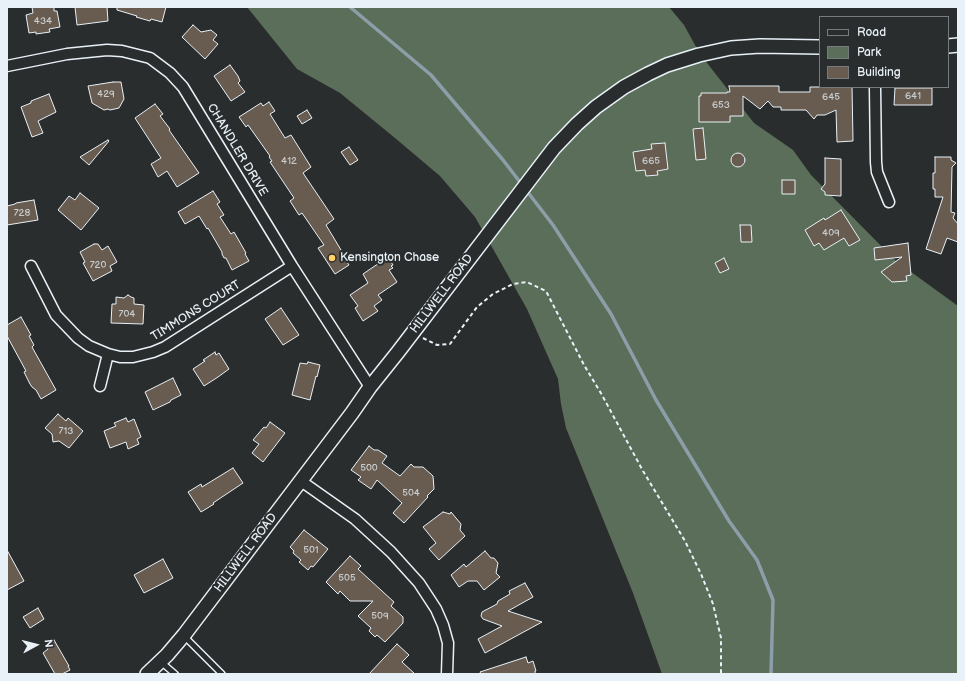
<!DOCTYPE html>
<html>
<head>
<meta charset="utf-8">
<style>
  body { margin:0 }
  #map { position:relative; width:965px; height:681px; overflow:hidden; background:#2a2d2e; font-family:"Balsamiq Sans",sans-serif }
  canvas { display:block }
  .frame { position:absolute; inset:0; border:8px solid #e8f1f8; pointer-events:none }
  .legend { position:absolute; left:819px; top:16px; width:130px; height:72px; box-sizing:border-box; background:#2a2d2e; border:1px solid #767b7f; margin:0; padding:5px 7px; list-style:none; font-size:12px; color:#e8f1f8 }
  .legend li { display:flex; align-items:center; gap:8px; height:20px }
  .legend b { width:20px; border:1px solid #767b7f }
  .north { position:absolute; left:16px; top:625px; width:40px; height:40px; -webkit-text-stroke:3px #2a2d2e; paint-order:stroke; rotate:83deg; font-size:11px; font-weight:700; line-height:16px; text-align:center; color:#e8f1f8 }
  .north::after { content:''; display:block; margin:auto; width:14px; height:18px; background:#e8f1f8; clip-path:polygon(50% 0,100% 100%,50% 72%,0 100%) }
</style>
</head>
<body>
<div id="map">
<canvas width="965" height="681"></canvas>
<div class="frame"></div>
<ul class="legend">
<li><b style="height:5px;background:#2a2d2e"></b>Road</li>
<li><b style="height:11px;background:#5b6e59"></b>Park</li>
<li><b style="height:11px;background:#685b4f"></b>Building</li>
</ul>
<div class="north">N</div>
</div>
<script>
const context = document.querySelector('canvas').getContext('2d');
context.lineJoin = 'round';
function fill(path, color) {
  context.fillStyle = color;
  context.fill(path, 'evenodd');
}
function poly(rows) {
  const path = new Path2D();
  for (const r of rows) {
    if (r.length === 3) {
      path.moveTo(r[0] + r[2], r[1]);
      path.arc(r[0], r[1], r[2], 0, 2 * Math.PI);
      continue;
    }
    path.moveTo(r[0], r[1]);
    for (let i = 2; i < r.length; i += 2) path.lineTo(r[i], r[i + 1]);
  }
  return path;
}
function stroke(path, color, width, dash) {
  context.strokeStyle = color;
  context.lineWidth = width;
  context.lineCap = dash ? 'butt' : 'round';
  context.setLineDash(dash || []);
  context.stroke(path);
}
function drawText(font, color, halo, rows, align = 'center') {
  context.font = font + ' "Balsamiq Sans",sans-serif';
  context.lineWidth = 4;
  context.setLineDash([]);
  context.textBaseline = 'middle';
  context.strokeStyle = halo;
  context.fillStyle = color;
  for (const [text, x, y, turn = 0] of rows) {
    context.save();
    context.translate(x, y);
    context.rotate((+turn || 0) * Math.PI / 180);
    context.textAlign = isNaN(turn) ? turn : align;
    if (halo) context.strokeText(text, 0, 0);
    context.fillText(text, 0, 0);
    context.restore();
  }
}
fill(poly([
  [247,7,669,7,684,25,700,54,754,123,793,150,811,175,896,261,958,306,958,674,662,674,633,593,566,428,561,404,558,379,527,309,475,217,440,176,395,138,340,93,297,69]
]), '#5b6e59');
stroke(poly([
  [350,7,431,75,503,160,553,225,611,314,656,400,729,521,757,560,773,600,771,674]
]), '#8c9ea8', 3.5);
const building = poly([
  [32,7,54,7,54,11,57,11,60,27,49,29,50,32,36,34,36,32,29,33,26,15,33,13,32,7],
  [75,7,107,7,108,21,77,25,75,7],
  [117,7,166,7,162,22,151,19,150,21,136,17,137,16,117,10,117,7],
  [193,25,201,32,211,30,217,35,213,40,218,44,205,59,182,37,193,25],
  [230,65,238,76,240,81,238,83,245,92,231,101,214,76,230,65],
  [113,82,121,82,124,99,119,108,110,110,108,109,104,110,92,103,88,86,113,82],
  [729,86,779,86,779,92,810,92,810,87,852,87,853,141,837,142,836,110,825,115,817,115,814,119,806,110,781,110,781,107,773,107,768,101,760,109,743,96,743,116,730,116,730,122,699,122,699,96,701,96,701,93,727,93,727,92,730,92,729,86],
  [895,88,932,88,932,105,894,105,895,88],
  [49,94,56,112,38,121,43,133,32,137,21,107,31,103,31,101,49,94],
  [269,102,275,111,270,114,285,138,291,135,311,167,303,173,334,219,326,225,344,255,343,256,349,265,335,274,318,248,324,245,302,213,299,215,290,201,294,198,270,162,272,161,269,157,270,156,248,125,246,127,239,117,261,103,263,106,269,102],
  [155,104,163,114,160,116,170,129,169,130,199,173,177,187,167,171,158,177,151,164,161,158,135,118,155,104],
  [307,110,312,118,302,124,297,116,307,110],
  [703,128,706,159,696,160,693,129,703,128],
  [108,140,109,141,89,165,80,157,108,140],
  [665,143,668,169,657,171,658,175,646,176,645,170,636,171,633,152,652,149,651,144,665,143],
  [349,147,358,160,350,165,341,152,349,147],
  [738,160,7],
  [935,157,951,157,951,160,956,163,952,167,951,212,955,213,953,218,958,224,958,242,947,238,941,254,926,249,943,197,935,197,935,189,933,189,933,173,935,173,935,157],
  [825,158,841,159,841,196,825,195,825,192,821,189,825,184,825,158],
  [782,180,795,180,795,194,782,194,782,180],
  [213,191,220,202,217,204,224,215,220,217,231,234,234,232,246,253,245,254,249,261,232,270,226,258,224,258,222,254,222,252,208,228,207,229,199,216,185,224,178,212,213,191],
  [80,193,99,208,81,230,58,210,69,196,75,200,80,193],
  [34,200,38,220,7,225,7,206,15,204,16,203,34,200],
  [841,210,860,240,849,246,844,238,824,250,819,243,814,246,805,230,824,218,825,220,841,210],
  [740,225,751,225,752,242,741,242,740,225],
  [908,243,911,275,906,276,907,281,892,282,881,272,902,257,875,260,874,248,908,243],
  [94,244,98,244,102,250,108,246,117,262,110,266,112,271,93,281,83,263,85,262,80,252,94,244],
  [388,257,393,265,391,266,393,268,389,270,397,282,378,295,382,300,374,306,378,311,363,321,355,308,358,306,350,295,368,283,363,274,388,257],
  [724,258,729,269,720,273,715,263,724,258],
  [128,295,131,297,134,298,134,304,144,305,143,324,111,323,112,304,116,304,116,297,124,298,128,295],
  [281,308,299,335,283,345,265,319,281,308],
  [21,317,31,335,29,336,34,345,32,347,56,390,41,399,36,390,32,387,30,384,24,372,26,371,7,336,7,325,21,317],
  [215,352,216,355,219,353,229,369,218,377,204,386,193,369,205,361,203,360,215,352],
  [308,362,320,365,317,377,316,376,310,400,292,395,300,363,307,364,308,362],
  [173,378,181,395,171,400,170,402,153,410,145,392,173,378],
  [58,414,66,421,68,418,83,431,69,448,59,441,53,442,52,434,45,428,58,414],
  [126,418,128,422,134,419,141,437,137,439,139,444,128,449,126,442,110,448,104,431,116,426,114,423,126,418],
  [270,422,285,433,263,462,252,453,259,444,253,440,264,427,266,428,270,422],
  [369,446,374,450,378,450,387,456,382,463,400,476,411,464,414,467,423,467,433,476,434,489,427,496,428,497,404,523,393,513,402,503,377,480,371,489,358,480,361,477,351,470,369,446],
  [233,468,243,483,213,503,214,504,201,512,188,492,201,484,202,487,233,468],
  [443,512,450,514,451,512,461,524,460,530,465,536,439,560,429,549,436,543,423,527,443,512],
  [304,530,328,549,313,567,311,566,308,570,299,562,301,560,293,553,294,551,290,547,304,530],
  [7,550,24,581,7,590,7,550],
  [485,551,491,558,494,558,498,563,496,573,500,577,484,590,477,581,468,581,459,587,451,575,464,564,466,567,485,551],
  [350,556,361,566,358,569,394,602,391,606,403,617,403,623,385,642,377,635,375,637,369,631,371,628,358,616,373,601,350,601,340,591,338,594,326,582,350,556],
  [163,559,173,578,144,593,134,575,163,559],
  [525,583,533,597,508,611,542,622,485,653,478,639,502,626,483,619,481,616,482,612,497,604,498,601,510,594,509,591,525,583],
  [38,608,44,619,30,628,23,617,38,608],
  [54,640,69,666,68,666,70,670,62,674,55,674,43,653,48,649,46,644,54,640],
  [397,644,409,655,402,662,415,674,369,674,397,644],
  [526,657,528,663,533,661,536,671,535,671,535,674,481,674,480,672,526,657]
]);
fill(building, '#685b4f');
stroke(building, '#e8f1f8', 1);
const service = poly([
  [184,636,222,674],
  [161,662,175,674]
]);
const minor = poly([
  [7,66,67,54,107,50,122,51,150,58,170,73,183,87,292,266,370,387],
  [875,87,876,162,877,172,889,202],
  [31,266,56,315,78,338,89,346,108,354,120,357,133,357,153,352,165,347,292,266],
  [100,386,108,354],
  [301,481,355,519,391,552,419,583,436,609,443,625,448,643,447,674]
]);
const tertiary = poly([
  [948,46,958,45],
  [147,674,167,655,184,635,352,413,370,387,398,352,554,148,577,124,596,107,624,87,648,74,667,65,699,55,731,48,760,46,820,47]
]);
stroke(service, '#e8f1f8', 8);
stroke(minor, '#e8f1f8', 13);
stroke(tertiary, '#e8f1f8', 16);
stroke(poly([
  [423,338,437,345,450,344,477,307,493,294,513,284,527,282,546,291,584,365,602,395,643,471,685,541,701,574,713,604,721,638,721,674]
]), '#e8f1f8', 2, [4, 3]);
stroke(service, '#2a2d2e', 5);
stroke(minor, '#2a2d2e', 10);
stroke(tertiary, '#2a2d2e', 13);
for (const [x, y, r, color] of [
  [332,258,4,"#ffd166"]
]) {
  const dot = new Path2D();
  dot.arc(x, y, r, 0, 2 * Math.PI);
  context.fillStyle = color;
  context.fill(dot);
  stroke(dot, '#2a2d2e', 1.5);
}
drawText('10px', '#c8ccce', null, [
  ["434",43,21],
  ["429",106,94],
  ["641",913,96],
  ["645",831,97],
  ["653",721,105],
  ["412",289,161],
  ["665",651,161],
  ["728",22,213],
  ["409",831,233],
  ["720",98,265],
  ["704",127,314],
  ["713",66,431],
  ["500",369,468],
  ["504",411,493],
  ["501",311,550],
  ["505",347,578],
  ["509",380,616]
]);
drawText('12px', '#e8f1f8', '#2a2d2e', [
  ["CHANDLER DRIVE",237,150,59],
  ["HILLWELL ROAD",442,294,-53],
  ["TIMMONS COURT",196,311,-32],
  ["HILLWELL ROAD",246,553,-53]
]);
drawText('12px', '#e8f1f8', '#2a2d2e', [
  ["Kensington Chase",340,258]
], 'left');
</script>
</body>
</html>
